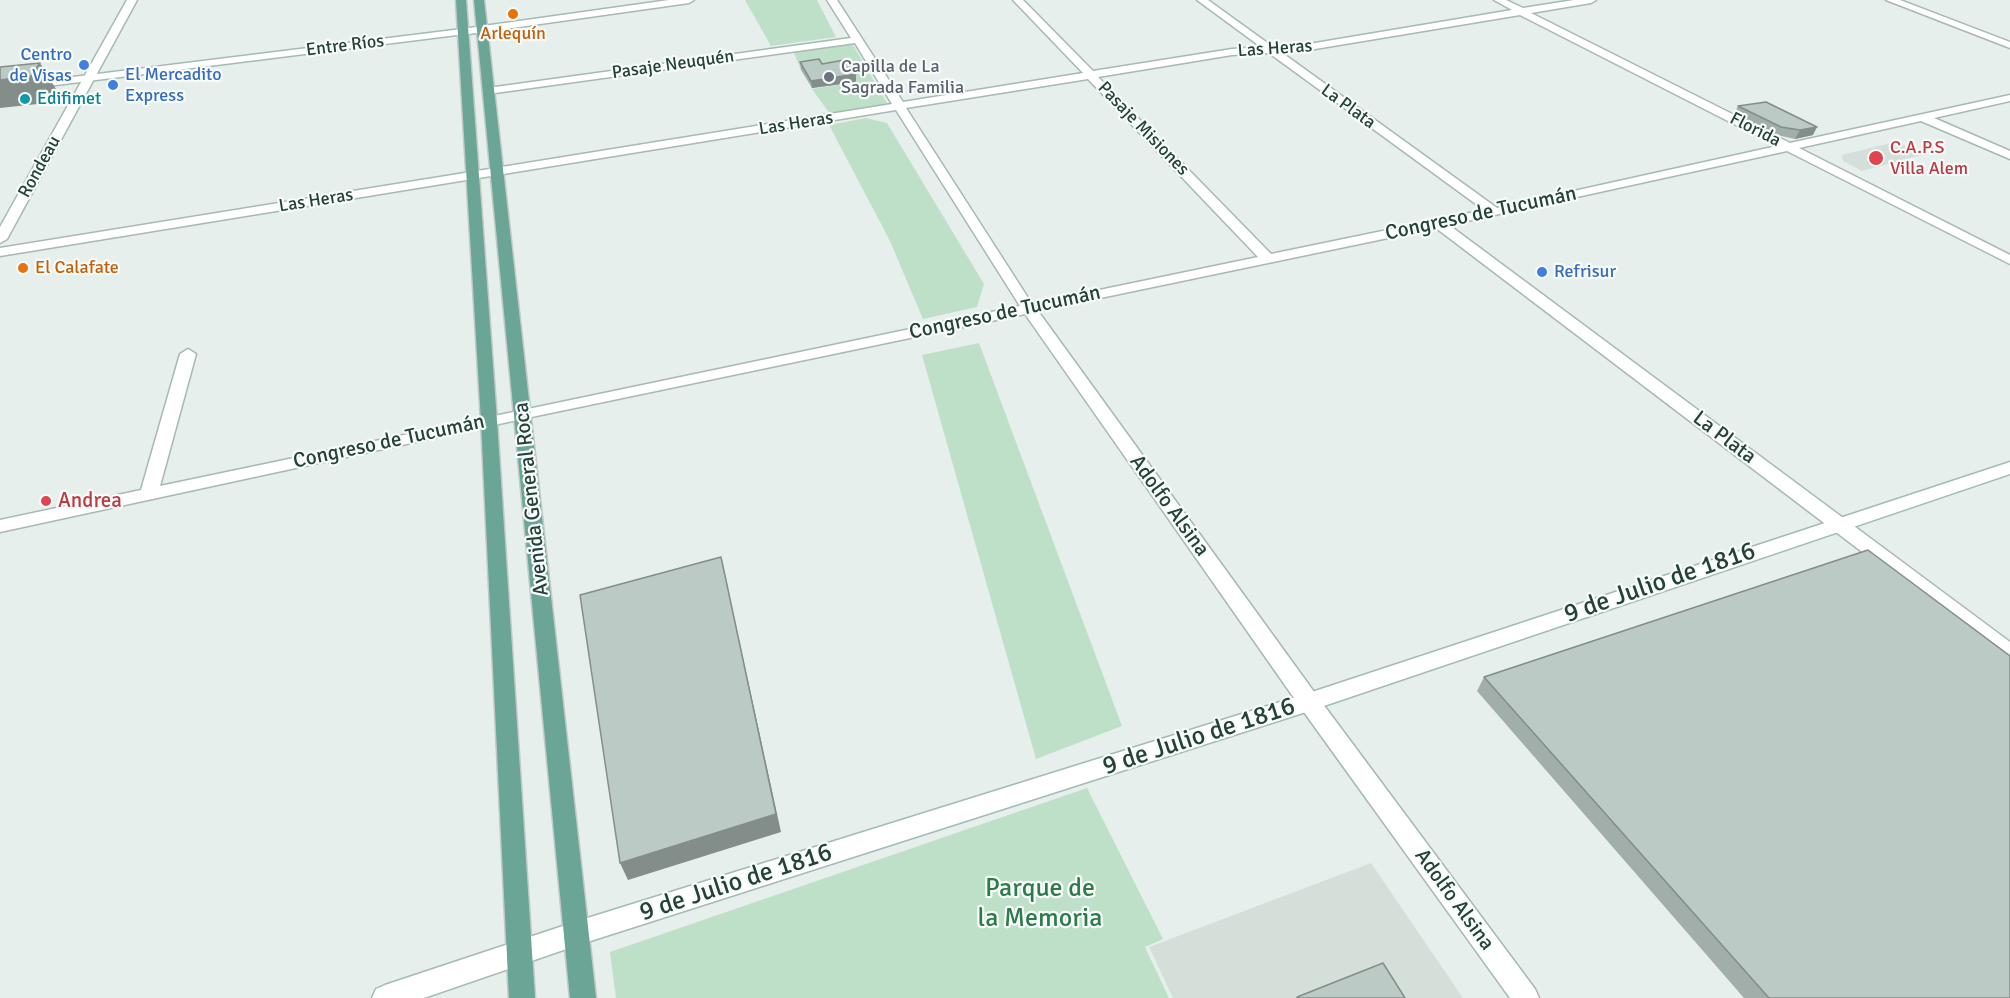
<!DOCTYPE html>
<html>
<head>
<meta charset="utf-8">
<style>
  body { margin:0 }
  canvas { display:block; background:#e6efeb }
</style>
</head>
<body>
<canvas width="2010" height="998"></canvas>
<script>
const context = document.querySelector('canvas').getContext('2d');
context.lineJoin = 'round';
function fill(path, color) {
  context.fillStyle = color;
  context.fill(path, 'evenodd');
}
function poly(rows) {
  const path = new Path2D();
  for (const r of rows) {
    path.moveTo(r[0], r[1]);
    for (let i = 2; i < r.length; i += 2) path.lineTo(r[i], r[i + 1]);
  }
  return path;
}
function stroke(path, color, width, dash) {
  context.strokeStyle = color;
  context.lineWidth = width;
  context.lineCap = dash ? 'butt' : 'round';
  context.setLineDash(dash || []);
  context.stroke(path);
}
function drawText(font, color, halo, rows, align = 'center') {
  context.font = font + ' Signika,sans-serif';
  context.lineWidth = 4.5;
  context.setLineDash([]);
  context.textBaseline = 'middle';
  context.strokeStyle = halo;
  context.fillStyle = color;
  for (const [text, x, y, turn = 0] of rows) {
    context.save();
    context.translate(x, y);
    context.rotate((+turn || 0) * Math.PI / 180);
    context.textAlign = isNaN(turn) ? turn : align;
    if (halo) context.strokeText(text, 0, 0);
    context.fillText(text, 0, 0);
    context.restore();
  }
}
fill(poly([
  [1895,142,1925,154,1862,171,1843,161,1842,155],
  [1371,863,1463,998,1173,998,1149,947]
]), '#d4dfda');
fill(poly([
  [745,0,817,0,836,37,771,46],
  [852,43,888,105,830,114,812,89,855,82,801,70,793,51],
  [866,118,887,123,984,284,977,307,923,319,890,241,829,125],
  [979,343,1122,726,1036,759,922,355],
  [1087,788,1163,939,1145,947,1169,998,616,998,610,952]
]), '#bfe0c8');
const street = poly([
  [127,0,137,0,7,239,0,243,0,227,127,0],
  [669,0,694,0,689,3,462,35,457,32,462,29,669,0],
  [827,0,837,0,903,102,1083,73,1013,0,1023,0,1093,71,1232,49,1261,47,1197,0,1208,0,1273,47,1303,45,1512,10,1494,0,1506,0,1523,8,1574,0,1596,0,1591,3,1531,13,1790,143,2010,95,2010,101,1934,118,2010,151,2010,159,1921,121,1799,148,2010,255,2010,264,1787,151,1449,225,2010,642,2010,661,2003,659,1436,228,1038,311,1317,696,1535,989,1539,998,1510,998,1301,708,1025,314,522,419,0,532,0,520,141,490,180,354,188,349,196,354,160,486,1020,306,896,110,0,256,0,248,892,104,855,43,488,94,483,91,488,88,851,38,827,0],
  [1520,15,1777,146,1497,208,1281,52,1303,51,1520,15],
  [1269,53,1484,210,1271,254,1098,77,1232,55,1269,53],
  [1088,79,1258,257,1032,304,906,108,1088,79],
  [1886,0,1900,0,2010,42,2010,48,1886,0]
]);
const secondary = poly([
  [462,29,467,32,465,34,0,92,0,86,462,29],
  [2010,462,2010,474,1309,711,578,945,424,998,372,998,376,989,385,985,578,921,1309,693,2010,462]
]);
const primary = poly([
  [456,0,466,0,497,421,535,998,509,998,481,421,456,0],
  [474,0,484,0,596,998,570,998,474,0]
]);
stroke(street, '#a8b8b2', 3);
stroke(secondary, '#a4bbb3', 3);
stroke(primary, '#c2cac8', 3);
fill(street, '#fff');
fill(secondary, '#fff');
fill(primary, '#6aa596');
fill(poly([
  [800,62,822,64,856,82,812,88,801,70],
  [1738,106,1813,135,1795,139,1777,135,1734,114],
  [1484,677,2010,998,1744,998,1477,691]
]), '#a1aea9');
fill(poly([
  [40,63,56,89,47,103,0,108,0,80],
  [856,74,856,82,812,88,811,81],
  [1817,127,1813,135,1795,139,1800,130],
  [721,557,781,832,628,880,620,863]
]), '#838d89');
const building = poly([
  [819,59,822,64,844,60,856,74,811,81,800,62,819,59],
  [40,63,31,76,0,80,0,67,40,63],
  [1766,102,1817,127,1800,130,1781,127,1738,106,1766,102],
  [1868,550,2010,656,2010,998,1769,998,1484,677,1868,550],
  [721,557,776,814,620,863,580,595,721,557],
  [1383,963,1405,998,1297,998,1297,997,1383,963]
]);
fill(building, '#bbcac4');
stroke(building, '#838d89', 1.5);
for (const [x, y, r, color] of [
  [513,14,6,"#e8710a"],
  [84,65,6,"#3f7fe0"],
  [829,77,6,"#6b7280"],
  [113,85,6,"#3f7fe0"],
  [25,99,6,"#0f9aa8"],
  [1876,158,8,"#e0444e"],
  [23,268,6,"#e8710a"],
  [1542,272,6,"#3f7fe0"],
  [46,501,6,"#e0444e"]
]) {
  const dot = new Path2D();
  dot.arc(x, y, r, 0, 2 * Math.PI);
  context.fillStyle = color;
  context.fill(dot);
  stroke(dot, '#f7fbf9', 2);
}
drawText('18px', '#c56008', '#f7fbf9', [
  ["Arlequín",513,34],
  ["El Calafate",35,268,"left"]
]);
drawText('18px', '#24423a', '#f7fbf9', [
  ["Entre Ríos",345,46,-7],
  ["Las Heras",1275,49,-4],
  ["Pasaje Neuquén",673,65,-8],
  ["La Plata",1348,107,36],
  ["Las Heras",796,124,-9],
  ["Pasaje Misiones",1143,129,46],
  ["Florida",1755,130,27],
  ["Rondeau",40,167,-61],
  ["Las Heras",316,201,-9]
]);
drawText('18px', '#366cbe', '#f7fbf9', [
  ["Centro",72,55,"right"],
  ["de Visas",72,76,"right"],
  ["El Mercadito",125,75],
  ["Express",125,96],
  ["Refrisur",1554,272]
], 'left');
drawText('18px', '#5b616d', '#f7fbf9', [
  ["Capilla de La",841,67],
  ["Sagrada Familia",841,88]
], 'left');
drawText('18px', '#0d838f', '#f7fbf9', [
  ["Edifimet",37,99]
], 'left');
drawText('18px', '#be3a42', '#f7fbf9', [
  ["C.A.P.S",1890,148],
  ["Villa Alem",1890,169]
], 'left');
drawText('21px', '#24423a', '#f7fbf9', [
  ["Congreso de Tucumán",1481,214,-12],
  ["Congreso de Tucumán",1005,313,-12],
  ["La Plata",1724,438,37],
  ["Congreso de Tucumán",389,442,-12],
  ["Avenida General Roca",532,499,-96],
  ["Adolfo Alsina",1169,506,54],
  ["Adolfo Alsina",1454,900,54]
]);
drawText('21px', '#be3a42', '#f7fbf9', [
  ["Andrea",58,501]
], 'left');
drawText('26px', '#24423a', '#f7fbf9', [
  ["9 de Julio de 1816",1660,583,-19],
  ["9 de Julio de 1816",1199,737,-18],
  ["9 de Julio de 1816",736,883,-18]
]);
drawText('26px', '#2d7a4b', '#f7fbf9', [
  ["Parque de",1040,889],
  ["la Memoria",1040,919]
]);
</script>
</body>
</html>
